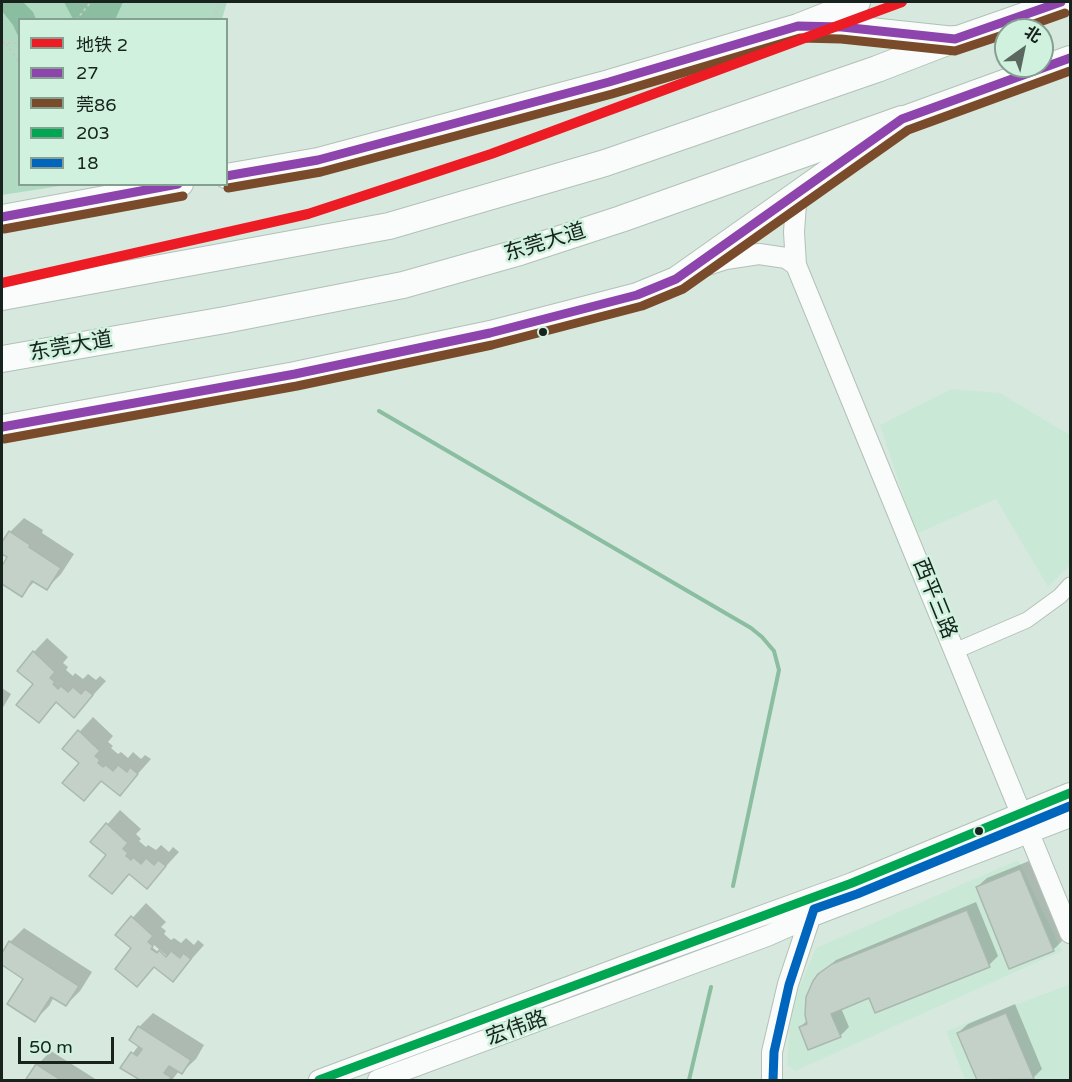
<!DOCTYPE html>
<html>
<head>
<meta charset="utf-8">
<style>
  body { margin:0 }
  #map { position:relative; width:1072px; height:1082px; overflow:hidden; background:#d7e9de; font-family:"Varela Round","Noto Sans SC",sans-serif }
  canvas { display:block }
  .frame { position:absolute; inset:0; border:3px solid #17231c; pointer-events:none }
  .legend { position:absolute; left:18px; top:18px; width:210px; height:168px; box-sizing:border-box; background:#cff1dd; border:2px solid #859f90; margin:0; padding:8px 10px; list-style:none; font-size:18px; color:#17231c }
  .legend li { display:flex; align-items:center; gap:12px; height:30px }
  .legend b { width:30px; border:2px solid #859f90 }
  .north { position:absolute; left:994px; top:18px; width:60px; height:60px; box-sizing:border-box; background:#cff1dd; border:2px solid #859f90; border-radius:50%; rotate:33deg; font-size:16px; font-weight:700; line-height:24px; text-align:center; color:#17231c }
  .north::after { content:''; display:block; margin:auto; width:21px; height:27px; background:#5a6860; clip-path:polygon(50% 0,100% 100%,50% 72%,0 100%) }
  .scale { position:absolute; left:18px; top:1037px; width:96px; height:27px; box-sizing:border-box; border:3px solid #17231c; border-top:0; padding-left:8px; font-size:18px; line-height:21px; white-space:nowrap; color:#17231c; -webkit-text-stroke:4px #cff1dd; paint-order:stroke }
</style>
</head>
<body>
<div id="map">
<canvas width="1072" height="1082"></canvas>
<div class="frame"></div>
<ul class="legend">
<li><b style="height:8px;background:#ed1c24"></b>地铁 2</li>
<li><b style="height:8px;background:#8e44ad"></b>27</li>
<li><b style="height:8px;background:#7a4b2a"></b>莞86</li>
<li><b style="height:8px;background:#00a651"></b>203</li>
<li><b style="height:8px;background:#0065bd"></b>18</li>
</ul>
<div class="north">北</div>
<div class="scale">50 m</div>
</div>
<script>
const context = document.querySelector('canvas').getContext('2d');
context.lineJoin = 'round';
function fill(path, color) {
  context.fillStyle = color;
  context.fill(path, 'evenodd');
}
function poly(rows) {
  const path = new Path2D();
  for (const r of rows) {
    path.moveTo(r[0], r[1]);
    for (let i = 2; i < r.length; i += 2) path.lineTo(r[i], r[i + 1]);
  }
  return path;
}
function stroke(path, color, width, dash) {
  context.strokeStyle = color;
  context.lineWidth = width;
  context.lineCap = dash ? 'butt' : 'round';
  context.setLineDash(dash || []);
  context.stroke(path);
}
function drawText(font, color, halo, rows, align = 'center') {
  context.font = font + ' "Varela Round","Noto Sans SC",sans-serif';
  context.lineWidth = 5;
  context.setLineDash([]);
  context.textBaseline = 'middle';
  context.strokeStyle = halo;
  context.fillStyle = color;
  for (const [text, x, y, turn = 0] of rows) {
    context.save();
    context.translate(x, y);
    context.rotate((+turn || 0) * Math.PI / 180);
    context.textAlign = isNaN(turn) ? turn : align;
    if (halo) context.strokeText(text, 0, 0);
    context.fillText(text, 0, 0);
    context.restore();
  }
}
fill(poly([
  [951,389,1000,393,1070,435,1070,565,1048,587,996,499,916,534,880,425],
  [1018,860,1062,951,795,1071,787,1065,791,1008,816,948],
  [1070,984,1070,1080,965,1080,946,1031]
]), '#cae8d6');
fill(poly([
  [2,2,227,2,222,19,20,20,20,184,66,185,2,195]
]), '#b0dbc2');
fill(poly([
  [2,2,23,2,33,12,36,19,20,20,19,38,13,25,2,11],
  [64,2,123,2,115,20,73,19]
]), '#8bbda1');
fill(poly([
  [24,518,43,530,42,533,74,554,61,574,47,588,35,581,21,595,2,582,2,568,9,557,2,552,2,545,10,532],
  [47,638,68,657,63,663,68,667,66,670,73,676,75,673,83,679,88,674,96,680,100,676,106,681,74,716,57,702,39,721,34,652],
  [2,688,11,694,2,709],
  [93,717,113,736,108,742,113,746,111,748,118,754,121,752,128,758,133,752,141,759,145,755,151,759,120,794,102,780,84,799,81,762,64,749],
  [120,810,141,829,136,834,141,839,139,841,146,847,148,845,156,850,161,845,169,852,173,847,179,852,147,887,130,873,112,892,108,855,92,842],
  [1029,861,1062,941,1053,950,977,887,987,878],
  [976,902,998,956,989,965,870,996,841,1008,849,1027,840,1036,800,1027,808,1020,819,975,836,960],
  [146,903,166,922,161,927,166,931,164,934,171,940,174,938,181,943,186,938,194,945,198,940,204,945,173,980,155,966,137,985,134,948,117,935],
  [154,945,167,956,165,958,152,947],
  [24,928,92,972,80,991,66,1005,54,997,49,1006,35,1020,25,978,2,963,2,955,10,942],
  [1015,1004,1042,1069,1033,1078,1028,1080,978,1080,958,1033,968,1024],
  [153,1013,204,1045,196,1059,182,1072,179,1071,172,1080,142,1080,122,1068,139,1045,131,1040,139,1027],
  [51,1051,97,1080,32,1080,28,1078,37,1065]
]), '#0003');
stroke(poly([
  [379,411,751,628,762,637,774,651,779,670,733,886],
  [689,1080,711,987]
]), '#8bbda1', 4);
const building = poly([
  [9,531,30,545,29,547,61,568,47,590,32,581,22,597,2,584,2,566,7,557,2,554,2,542,9,531],
  [33,651,55,672,50,678,55,682,53,684,58,689,61,686,68,692,73,687,81,694,85,689,93,695,74,718,56,702,39,723,16,705,33,684,17,671,33,651],
  [78,730,100,751,95,756,100,760,98,763,103,767,106,765,113,771,118,765,127,772,130,767,138,774,120,796,101,781,84,801,62,783,79,763,62,749,78,730],
  [106,823,128,843,123,849,128,853,126,856,131,860,133,857,141,864,146,858,154,865,158,860,166,866,147,889,129,874,112,894,89,876,106,855,90,842,106,823],
  [1020,869,1054,951,1009,969,976,887,1020,869],
  [967,910,990,967,875,1013,869,998,831,1014,841,1037,808,1050,799,1027,807,1024,805,1015,806,997,813,981,818,974,832,964,967,910],
  [131,916,153,936,148,942,153,946,151,949,157,953,159,950,166,957,171,951,180,958,183,953,191,959,173,982,154,967,137,987,115,969,131,948,115,935,131,916],
  [9,941,79,986,66,1006,51,997,35,1022,7,1004,23,979,2,965,2,953,9,941],
  [1006,1013,1034,1079,977,1080,957,1033,1006,1013],
  [138,1026,191,1060,182,1074,169,1066,164,1073,171,1077,169,1080,140,1080,120,1068,131,1052,137,1056,142,1049,129,1040,138,1026],
  [36,1064,61,1080,26,1079,36,1064]
]);
fill(building, '#c3d1c9');
stroke(building, '#aab8af', 1.5);
const minor = poly([
  [955,651,1027,620,1060,596,1070,585]
]);
const tertiary = poly([
  [801,191,796,204,794,232,796,265,1070,933],
  [701,267,726,259,759,254,786,258,796,265],
  [319,1080,648,957,852,883,1070,793],
  [378,1080,767,936,810,917,1070,817],
  [772,1080,772,1052,788,984,813,909]
]);
const primary = poly([
  [807,26,842,27,955,39,1061,2],
  [226,176,318,160,609,82,798,26,858,2],
  [2,217,181,184],
  [2,427,295,374,490,333,637,295,676,279,902,119,1070,58]
]);
const trunk = poly([
  [2,297,389,226,605,163,877,69,955,39],
  [2,359,225,320,403,285,520,252,621,219,902,119]
]);
stroke(minor, '#b2c0b7', 17);
stroke(tertiary, '#b2c0b7', 22);
stroke(primary, '#b2c0b7', 26);
stroke(trunk, '#b2c0b7', 28);
stroke(poly([
  [206,2,218,4],
  [76,20,91,2],
  [214,20,219,2],
  [2,39,20,63]
]), '#c3cac6', 2, [3, 3]);
stroke(minor, '#f9fcfa', 15);
stroke(tertiary, '#f9fcfa', 20);
stroke(primary, '#f9fcfa', 24);
stroke(trunk, '#f9fcfa', 26);
stroke(poly([
  [2,43,20,43]
]), '#c3cac6', 2, [3, 3]);
stroke(poly([
  [226,176,318,160,609,82,798,26,842,27,955,39,1061,2],
  [2,217,178,184],
  [2,427,295,374,490,333,637,295,676,279,902,119,1070,58]
]), '#8e44ad', 9);
stroke(poly([
  [1017,30,1065,13],
  [228,188,321,172,612,94,800,38,841,39,955,51,1006,34],
  [4,229,183,196],
  [4,439,297,386,492,345,642,306,683,289,908,130,1070,71]
]), '#7a4b2a', 9);
stroke(poly([
  [319,1080,852,883,1070,793]
]), '#00a651', 9);
stroke(poly([
  [773,1080,774,1052,789,985,814,909,857,894,1070,806]
]), '#0065bd', 9);
stroke(poly([
  [2,283,308,214,491,154,902,2]
]), '#ed1c24', 10);
for (const [x, y, r, color] of [
  [543,332,5,"#17231c"],
  [979,831,5,"#17231c"]
]) {
  const dot = new Path2D();
  dot.arc(x, y, r, 0, 2 * Math.PI);
  context.fillStyle = color;
  context.fill(dot);
  stroke(dot, '#cff1dd', 2);
}
drawText('21px', '#17231c', '#cff1dd', [
  ["东莞大道",545,243,-17],
  ["东莞大道",71,347,-10],
  ["西平三路",934,599,68],
  ["宏伟路",517,1029,-20]
]);
</script>
</body>
</html>
